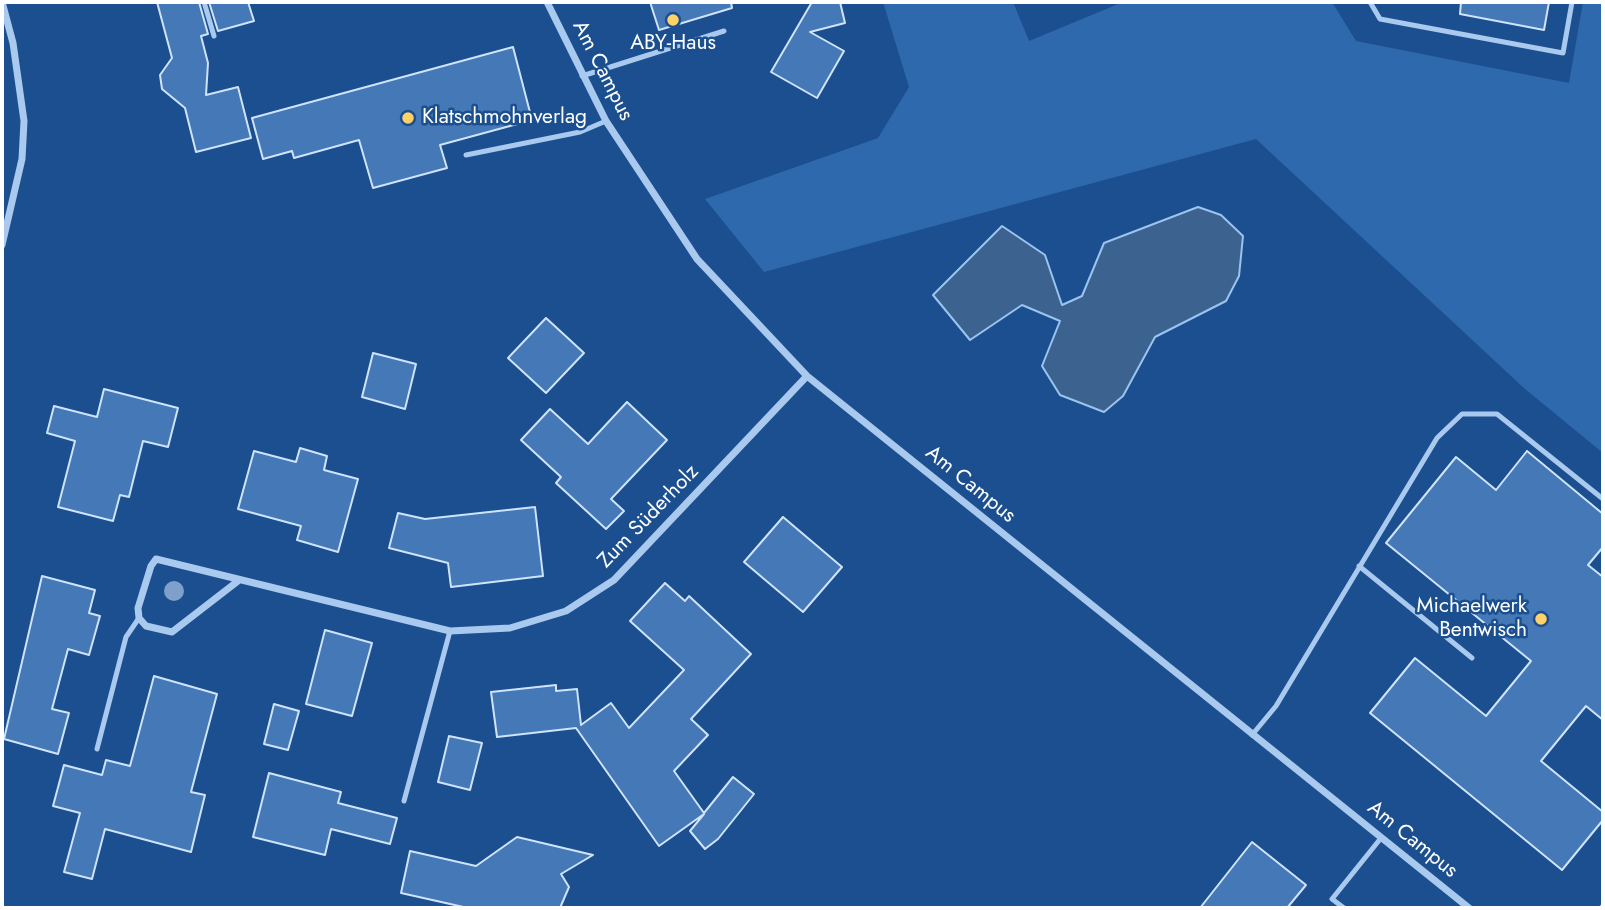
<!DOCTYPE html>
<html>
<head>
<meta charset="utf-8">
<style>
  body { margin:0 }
  #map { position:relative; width:1605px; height:910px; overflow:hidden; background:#1b4f8f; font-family:Jost,sans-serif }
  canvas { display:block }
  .frame { position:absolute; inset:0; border:4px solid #fff; pointer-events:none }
</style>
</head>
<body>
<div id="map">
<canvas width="1605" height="910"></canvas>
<div class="frame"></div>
</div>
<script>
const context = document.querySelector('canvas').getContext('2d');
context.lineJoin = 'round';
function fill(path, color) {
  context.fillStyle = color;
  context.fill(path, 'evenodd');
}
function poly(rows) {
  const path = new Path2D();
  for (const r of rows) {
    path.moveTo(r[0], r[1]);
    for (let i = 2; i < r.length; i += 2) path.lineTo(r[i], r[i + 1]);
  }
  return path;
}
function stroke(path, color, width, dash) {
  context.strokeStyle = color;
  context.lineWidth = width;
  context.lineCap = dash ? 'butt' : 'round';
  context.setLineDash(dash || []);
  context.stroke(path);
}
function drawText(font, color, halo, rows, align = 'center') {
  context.font = font + ' Jost,sans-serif';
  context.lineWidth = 5;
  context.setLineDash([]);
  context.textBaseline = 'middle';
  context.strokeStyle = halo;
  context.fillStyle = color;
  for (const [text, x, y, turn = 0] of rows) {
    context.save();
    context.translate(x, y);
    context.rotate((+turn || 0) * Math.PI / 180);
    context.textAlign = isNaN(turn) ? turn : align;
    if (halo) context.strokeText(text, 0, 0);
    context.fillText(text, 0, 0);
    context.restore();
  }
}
fill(poly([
  [883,2,1013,2,1029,41,1123,2,1332,2,1356,41,1569,83,1583,2,1603,2,1603,453,1525,389,1256,139,764,272,705,199,878,138,909,87]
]), '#2e69ad');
const water = poly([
  [1198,207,1221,215,1243,236,1239,276,1226,301,1155,337,1123,396,1104,412,1060,395,1042,366,1060,321,1022,305,970,340,933,295,1002,226,1045,255,1062,305,1082,296,1104,243,1198,207]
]);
fill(water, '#3c6290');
stroke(water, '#9cc4f0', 2);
const building = poly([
  [157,2,199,2,208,34,201,36,208,63,206,95,238,87,251,138,196,152,185,108,162,89,160,75,172,58,157,2],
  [209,2,248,2,254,21,218,31,209,2],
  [650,2,731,2,732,8,659,30,650,2],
  [812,2,840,2,845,23,810,32,844,51,817,98,771,72,812,2],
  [1461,2,1549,2,1544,30,1460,14,1461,2],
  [513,47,532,120,440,145,447,168,373,188,359,140,294,158,292,151,263,159,252,118,513,47],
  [546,318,584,353,546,393,508,358,546,318],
  [373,353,416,364,405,409,362,397,373,353],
  [104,389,178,408,168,447,143,441,129,497,120,495,113,521,58,507,75,441,47,433,54,406,97,417,104,389],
  [627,402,667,440,611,499,624,511,606,529,556,483,561,477,521,440,550,409,588,444,627,402],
  [300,448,327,456,324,470,358,479,338,552,297,540,301,526,238,509,254,451,296,462,300,448],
  [1527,451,1603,514,1603,547,1588,565,1603,577,1603,720,1586,706,1541,761,1603,812,1603,820,1562,870,1370,713,1415,658,1486,716,1531,661,1386,543,1456,457,1496,490,1527,451],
  [535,507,543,576,451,587,448,563,389,548,398,513,425,519,535,507],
  [783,517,842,567,803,612,744,562,783,517],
  [42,576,95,590,89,613,100,616,89,655,68,649,52,709,69,713,58,754,4,739,42,576],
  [665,583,685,601,689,596,751,654,691,719,708,735,674,771,704,813,733,777,754,794,718,839,705,849,690,831,704,814,659,846,576,728,497,737,491,692,556,685,556,691,577,689,581,725,611,703,629,728,684,670,630,621,665,583],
  [325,630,372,643,352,716,306,704,325,630],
  [154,676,217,694,191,792,205,795,191,852,105,829,92,879,64,872,80,813,53,806,64,765,102,775,106,760,130,766,154,676],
  [274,704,299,711,288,750,264,744,274,704],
  [449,736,482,743,470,790,438,782,449,736],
  [269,773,341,792,338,803,397,818,390,844,331,829,325,855,253,837,269,773],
  [517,837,593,855,561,874,569,887,560,908,468,908,401,893,410,851,476,866,517,837],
  [1252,842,1306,885,1287,908,1200,908,1252,842]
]);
fill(building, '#4478b7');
stroke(building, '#cfe3fa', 2);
stroke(poly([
  [204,2,214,36],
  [1370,2,1380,19,1563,53,1572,2],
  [582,76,724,31],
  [466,155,580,132,606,121],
  [1359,566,1472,658],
  [1252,735,1276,706,1437,438,1462,414,1497,414,1603,499],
  [97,749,126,637,139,618],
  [404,801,450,631],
  [1344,908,1332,899,1381,838],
  [1601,908,1603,906]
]), '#a9c9ee', 5);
stroke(poly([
  [547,2,606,121,697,259,807,376,1469,908],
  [2,245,22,159,24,121,13,43,2,2],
  [238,581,172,632,146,626,139,618,138,608,151,566,156,559,450,631,510,628,566,611,614,580,807,376]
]), '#a9c9ee', 7);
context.fillStyle = '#7ea0ca';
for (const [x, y] of [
  [174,591]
]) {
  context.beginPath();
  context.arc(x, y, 10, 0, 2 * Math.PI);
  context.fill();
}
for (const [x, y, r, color] of [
  [673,20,7,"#ffd166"],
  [408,118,7,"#ffd166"],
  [1541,619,7,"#ffd166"]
]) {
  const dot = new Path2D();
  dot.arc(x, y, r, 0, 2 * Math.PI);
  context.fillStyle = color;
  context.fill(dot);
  stroke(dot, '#1b4f8f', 2.5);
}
drawText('21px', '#fff', '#1b4f8f', [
  ["ABY-Haus",673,44],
  ["Klatschmohnverlag",422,118,"left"],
  ["Michaelwerk",1527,607,"right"],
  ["Bentwisch",1527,631,"right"]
]);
drawText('21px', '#fff', '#1b4f8f', [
  ["Am Campus",602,71,63],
  ["Am Campus",970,485,39],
  ["Zum Süderholz",649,517,-46],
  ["Am Campus",1412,840,39]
]);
</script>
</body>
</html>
